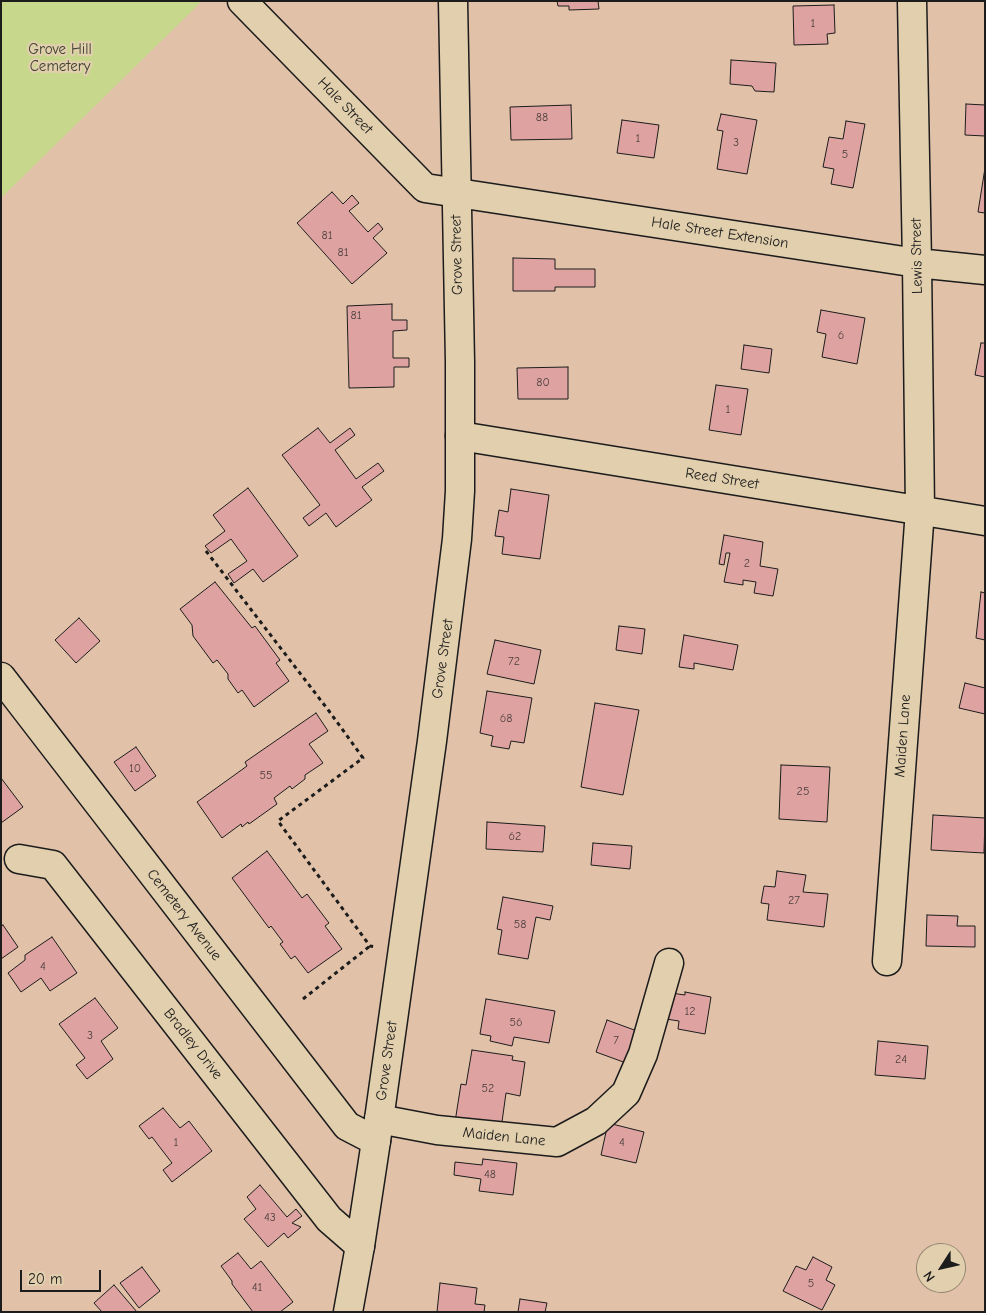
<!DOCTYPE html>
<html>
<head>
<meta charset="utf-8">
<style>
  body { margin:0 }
  #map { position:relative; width:986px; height:1313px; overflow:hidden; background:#e1c2a9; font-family:"Comic Neue",sans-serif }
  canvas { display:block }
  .frame { position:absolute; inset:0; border:2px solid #1c1c1c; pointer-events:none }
  .north { position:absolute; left:916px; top:1243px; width:50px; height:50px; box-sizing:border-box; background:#e2cfad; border:1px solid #938773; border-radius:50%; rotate:235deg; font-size:14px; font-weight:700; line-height:20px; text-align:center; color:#1c1c1c }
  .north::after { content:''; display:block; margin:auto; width:18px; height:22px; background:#1c1c1c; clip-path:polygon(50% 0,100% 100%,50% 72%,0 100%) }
  .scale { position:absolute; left:20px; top:1270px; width:81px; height:22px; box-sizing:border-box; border:2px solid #1c1c1c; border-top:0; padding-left:6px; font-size:15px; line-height:18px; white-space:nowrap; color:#1c1c1c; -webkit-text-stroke:4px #e2cfad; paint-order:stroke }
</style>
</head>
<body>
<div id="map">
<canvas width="986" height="1313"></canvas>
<div class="frame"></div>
<div class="north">N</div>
<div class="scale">20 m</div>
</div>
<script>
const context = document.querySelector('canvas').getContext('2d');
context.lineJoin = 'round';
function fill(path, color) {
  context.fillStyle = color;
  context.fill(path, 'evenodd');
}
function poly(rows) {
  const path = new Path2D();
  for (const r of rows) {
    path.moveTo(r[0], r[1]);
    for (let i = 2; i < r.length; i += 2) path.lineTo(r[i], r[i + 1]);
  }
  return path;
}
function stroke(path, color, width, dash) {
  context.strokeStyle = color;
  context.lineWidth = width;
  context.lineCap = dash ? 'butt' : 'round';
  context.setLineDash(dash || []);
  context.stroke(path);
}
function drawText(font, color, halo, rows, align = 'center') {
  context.font = font + ' "Comic Neue",sans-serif';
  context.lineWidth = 4.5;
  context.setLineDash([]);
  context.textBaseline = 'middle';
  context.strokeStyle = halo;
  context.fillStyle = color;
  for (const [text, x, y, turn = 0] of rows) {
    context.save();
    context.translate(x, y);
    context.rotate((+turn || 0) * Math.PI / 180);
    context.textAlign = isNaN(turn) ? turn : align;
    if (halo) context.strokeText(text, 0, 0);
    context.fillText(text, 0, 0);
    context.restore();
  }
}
fill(poly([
  [1,1,199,1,200,3,1,198]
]), '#c7d88d');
const building = poly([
  [557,1,598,1,599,9,569,10,569,6,558,6,557,1],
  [834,5,835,33,827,34,828,44,794,45,793,6,834,5],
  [731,60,776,63,774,92,755,91,752,86,730,84,731,60],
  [966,104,985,105,985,136,965,135,966,104],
  [571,105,572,139,511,140,510,107,571,105],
  [721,114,757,120,747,174,717,169,723,131,717,130,721,114],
  [622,120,659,125,654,158,617,153,622,120],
  [846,121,865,124,853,188,831,184,834,169,823,167,829,137,843,139,846,121],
  [985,168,985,213,978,212,985,168],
  [332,192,343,204,352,195,359,203,349,211,368,232,378,223,383,229,373,238,387,253,352,284,297,223,332,192],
  [513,258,555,259,555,269,595,269,595,287,555,287,555,291,513,291,513,258],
  [392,304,392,320,407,320,407,330,393,331,393,358,409,358,409,367,394,367,394,387,349,388,347,306,392,304],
  [821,310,865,318,857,364,822,357,826,334,817,332,821,310],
  [981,343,985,343,985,377,975,375,981,343],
  [744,345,772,349,769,373,741,369,744,345],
  [568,367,568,399,518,399,517,368,568,367],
  [716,385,748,389,741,435,709,430,716,385],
  [318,428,330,443,350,428,355,435,335,450,356,479,378,463,384,471,362,487,372,500,336,527,326,513,309,526,303,518,320,505,282,455,318,428],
  [248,488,298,556,263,582,253,569,234,583,228,574,247,561,231,539,211,553,205,546,225,531,213,515,248,488],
  [511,489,549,495,540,559,502,554,504,537,495,536,499,510,508,512,511,489],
  [724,535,763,542,760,566,778,569,773,596,754,593,756,582,743,580,743,585,724,582,730,553,726,553,724,565,719,564,724,535],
  [215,582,252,628,255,626,280,660,276,663,289,681,254,707,242,690,238,693,228,679,228,674,217,660,213,663,193,636,192,625,180,609,215,582],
  [981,592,985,593,985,640,976,638,981,592],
  [79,618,100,641,76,663,55,640,79,618],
  [619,626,645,629,642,654,616,650,619,626],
  [684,635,738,645,733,670,694,663,694,669,679,667,684,635],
  [495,640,541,650,534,684,487,674,495,640],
  [965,683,985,688,985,714,959,708,965,683],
  [487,691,532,698,524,743,511,741,509,749,491,746,493,736,480,733,487,691],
  [595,703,639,710,623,795,581,787,595,703],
  [316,713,328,731,309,744,323,763,305,775,305,779,292,789,290,786,274,798,277,804,249,824,248,822,242,827,241,824,222,838,197,802,247,766,245,762,316,713],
  [136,747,156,776,135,791,114,762,136,747],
  [781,765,830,767,827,822,779,819,781,765],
  [1,778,23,807,1,823,1,778],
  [933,815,985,818,984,853,931,850,933,815],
  [487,822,545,826,543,852,486,849,487,822],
  [593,843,632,846,630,869,591,865,593,843],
  [267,851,302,898,307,894,329,923,325,926,342,949,308,973,295,956,291,959,280,944,283,942,271,926,269,928,232,878,267,851],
  [777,871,806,875,803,892,828,894,824,927,767,920,769,904,761,903,764,886,775,887,777,871],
  [503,897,553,906,550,920,536,917,528,959,498,954,502,930,497,929,503,897],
  [927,915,958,916,957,926,975,926,975,947,926,946,927,915],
  [3,925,18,947,1,959,1,926,3,925],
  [52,937,77,973,50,991,41,978,21,992,8,973,25,960,25,955,52,937],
  [685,992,711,997,705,1034,678,1029,679,1021,666,1019,671,993,685,995,685,992],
  [95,998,118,1028,101,1041,113,1059,87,1079,76,1065,85,1058,59,1024,95,998],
  [486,999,555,1011,549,1043,514,1037,512,1046,490,1041,491,1036,480,1034,486,999],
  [607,1020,637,1031,626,1063,596,1052,607,1020],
  [878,1041,928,1046,925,1079,875,1075,878,1041],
  [472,1050,513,1056,512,1060,525,1062,520,1096,506,1093,501,1129,455,1122,461,1084,466,1085,472,1050],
  [163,1108,180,1128,189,1121,212,1151,172,1182,163,1170,172,1163,152,1137,149,1139,139,1126,163,1108],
  [608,1123,644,1132,636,1163,601,1155,608,1123],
  [483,1159,517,1163,513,1195,479,1191,481,1179,454,1175,455,1162,482,1165,483,1159],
  [260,1185,287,1217,296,1209,302,1216,292,1223,301,1227,288,1238,284,1233,268,1247,244,1219,256,1209,247,1197,260,1185],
  [238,1253,251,1269,261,1261,293,1302,280,1312,253,1312,232,1284,232,1281,221,1266,238,1253],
  [813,1257,832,1267,826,1280,835,1285,822,1310,783,1291,796,1266,806,1270,813,1257],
  [142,1267,160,1291,139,1308,120,1283,142,1267],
  [440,1283,477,1288,475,1304,485,1305,484,1312,437,1312,440,1283],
  [114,1285,137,1312,102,1312,94,1303,114,1285],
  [520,1299,547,1303,545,1312,518,1312,520,1299]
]);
fill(building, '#dea3a1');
stroke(building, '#1c1c1c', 1);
const minor = poly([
  [242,1,425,188,917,263,985,270],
  [460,436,985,521],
  [1,677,347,1126,376,1141],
  [19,859,53,865,329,1219,360,1246],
  [887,961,920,510,917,263,912,1],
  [379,1119,437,1130,557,1142,596,1121,626,1093,643,1054,669,963]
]);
const major = poly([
  [348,1312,360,1246,376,1141,432,741,457,539,460,491,460,362,453,1]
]);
stroke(minor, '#1c1c1c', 31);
stroke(major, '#1c1c1c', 31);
stroke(poly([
  [206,551,329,711,363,758,278,821,370,946,376,947],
  [303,999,370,946]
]), '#1c1c1c', 3, [4, 4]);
stroke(minor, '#e2cfad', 28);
stroke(major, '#e2cfad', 28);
drawText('12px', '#4c3e3d', null, [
  ["1",813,24],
  ["88",542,118],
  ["1",638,139],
  ["3",736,143],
  ["5",845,155],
  ["81",327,236],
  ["81",343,253],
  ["81",356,316],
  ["6",841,336],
  ["80",543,383],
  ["1",728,410],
  ["2",747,564],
  ["72",514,662],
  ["68",506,719],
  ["10",135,769],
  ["55",266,776],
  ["25",803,792],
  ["62",515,837],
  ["27",794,901],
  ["58",520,925],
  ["4",43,967],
  ["12",690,1012],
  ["56",516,1023],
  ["3",90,1036],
  ["7",616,1041],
  ["24",901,1060],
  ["52",488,1089],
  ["1",176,1143],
  ["4",622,1143],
  ["48",490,1175],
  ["43",270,1218],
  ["5",811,1284],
  ["41",257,1288]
]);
drawText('15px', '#3e4233', '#e2cfad', [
  ["Grove Hill",60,50],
  ["Cemetery",60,67]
]);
drawText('15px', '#1c1c1c', '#e2cfad', [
  ["Hale Street",345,106,46],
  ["Hale Street Extension",720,233,9],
  ["Grove Street",457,255,-91],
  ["Lewis Street",917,256,-91],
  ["Reed Street",722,479,9],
  ["Grove Street",443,659,-82],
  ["Maiden Lane",903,736,-86],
  ["Cemetery Avenue",184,915,52],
  ["Bradley Drive",193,1044,52],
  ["Grove Street",387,1061,-82],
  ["Maiden Lane",504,1137,6]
]);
</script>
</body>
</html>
